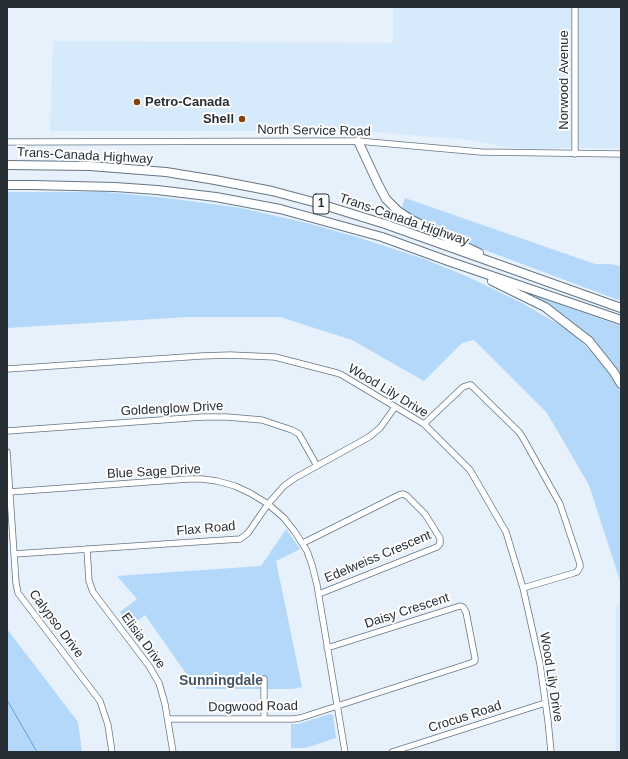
<!DOCTYPE html>
<html>
<head>
<meta charset="utf-8">
<style>
  body { margin:0 }
  #map { position:relative; width:628px; height:759px; overflow:hidden; background:#e6f1fb; font-family:Arial,sans-serif }
  canvas { display:block }
  .frame { position:absolute; inset:0; border:8px solid #272e34; pointer-events:none }
</style>
</head>
<body>
<div id="map">
<canvas width="628" height="759"></canvas>
<div class="frame"></div>
</div>
<script>
const context = document.querySelector('canvas').getContext('2d');
context.lineJoin = 'round';
function fill(path, color) {
  context.fillStyle = color;
  context.fill(path, 'evenodd');
}
function poly(rows) {
  const path = new Path2D();
  for (const r of rows) {
    path.moveTo(r[0], r[1]);
    for (let i = 2; i < r.length; i += 2) path.lineTo(r[i], r[i + 1]);
  }
  return path;
}
function stroke(path, color, width, dash) {
  context.strokeStyle = color;
  context.lineWidth = width;
  context.lineCap = dash ? 'butt' : 'round';
  context.setLineDash(dash || []);
  context.stroke(path);
}
function drawText(font, color, halo, rows, align = 'center') {
  context.font = font + ' Arial,sans-serif';
  context.lineWidth = 4;
  context.setLineDash([]);
  context.textBaseline = 'middle';
  context.strokeStyle = halo;
  context.fillStyle = color;
  for (const [text, x, y, turn = 0] of rows) {
    context.save();
    context.translate(x, y);
    context.rotate((+turn || 0) * Math.PI / 180);
    context.textAlign = isNaN(turn) ? turn : align;
    if (halo) context.strokeText(text, 0, 0);
    context.fillText(text, 0, 0);
    context.restore();
  }
}
fill(poly([
  [393,7,621,7,621,148,510,148,472,140,360,131,50,131,53,41,393,43],
  [621,602,621,752,616,752,616,609]
]), '#d6eafb');
fill(poly([
  [7,192,106,192,167,198,241,208,307,223,360,238,424,259,466,276,520,302,572,332,601,362,621,392,621,584,589,485,547,413,474,340,462,343,424,381,352,340,280,317,188,317,7,328],
  [405,198,595,264,609,264,621,266,621,301,474,246,414,218,402,207],
  [519,290,621,326,621,378,613,365,601,349,582,330,565,316,542,302],
  [286,529,300,549,276,561,302,687,293,689,197,689,145,615,130,627,120,612,137,599,117,576,261,566],
  [7,629,78,722,82,752,7,752],
  [330,714,333,715,336,738,305,748,291,748,291,724,298,724]
]), '#b3d8fa');
stroke(poly([
  [7,700,37,752]
]), '#5aa1dc', 1);
const minor = poly([
  [7,142,358,141,481,152,621,154],
  [575,154,575,7],
  [7,369,201,356,230,355,275,357,337,373,342,375,424,424,470,470,506,532,523,588,530,619,540,664,548,721,551,752],
  [424,424,463,387,469,385,471,385,519,432,523,438,560,504,580,564,580,567,577,572,574,573,523,588],
  [7,431,203,417,227,417,262,420,292,430,299,434,317,466],
  [7,452,16,583,18,593,100,701,108,725,112,752],
  [9,492,188,479,202,479,217,481,235,486,250,493,268,504,284,518,295,532,307,551,312,565,317,585,345,752],
  [303,543,399,495,403,494,407,496,425,514,440,538,440,544,437,547,319,594],
  [87,549,89,581,93,592,149,666,159,683,165,704,173,752],
  [14,554,240,539,248,533,268,504,284,486,295,478,369,437,380,428,395,407],
  [264,679,264,719],
  [168,719,293,719,300,718,471,663,475,661,475,658,466,612,463,607,460,606,327,648],
  [392,752,545,703]
]);
const highway = poly([
  [358,141,378,184,386,199,398,211,412,220,435,232,479,253],
  [7,165,90,166,166,172,215,180,272,191,317,203,385,224,621,308],
  [7,185,32,185,115,187,157,190,216,197,280,209,382,237,448,261,621,320],
  [492,281,545,307,589,341,613,371,621,384]
]);
stroke(minor, '#657685', 7);
stroke(highway, '#657685', 10);
stroke(minor, '#fff', 5.5);
stroke(highway, '#fff', 8);
for (const [x, y, r, color] of [
  [137,102,4,"#83420d"],
  [242,119,4,"#83420d"]
]) {
  const dot = new Path2D();
  dot.arc(x, y, r, 0, 2 * Math.PI);
  context.fillStyle = color;
  context.fill(dot);
  stroke(dot, '#fdfdfd', 1.5);
}
for (const [x, y, w] of [
  [321,204,16]
]) {
  const box = new Path2D();
  box.roundRect(x - w / 2, y - 10, w, 20, 3);
  context.fillStyle = '#fdfdfd';
  context.fill(box);
  stroke(box, '#272e34', 1);
}
drawText('bold 12px', '#272e34', null, [
  ["1",321,204]
]);
drawText('13px', '#272e34', '#fdfdfd', [
  ["Norwood Avenue",564,80,-90],
  ["North Service Road",314,131,1],
  ["Trans-Canada Highway",85,156,3],
  ["Trans-Canada Highway",404,220,19],
  ["Wood Lily Drive",388,391,31],
  ["Goldenglow Drive",172,409,-3],
  ["Blue Sage Drive",154,472,-3],
  ["Flax Road",206,529,-5],
  ["Edelweiss Crescent",378,557,-23],
  ["Daisy Crescent",407,611,-18],
  ["Calypso Drive",56,624,53],
  ["Elisia Drive",143,641,54],
  ["Wood Lily Drive",551,677,81],
  ["Dogwood Road",253,707,-1],
  ["Crocus Road",465,717,-18]
]);
drawText('bold 13px', '#272e34', '#fdfdfd', [
  ["Petro-Canada",145,102],
  ["Shell",234,119,"right"]
], 'left');
drawText('bold 14px', '#455563', '#fdfdfd', [
  ["Sunningdale",221,681]
]);
</script>
</body>
</html>
